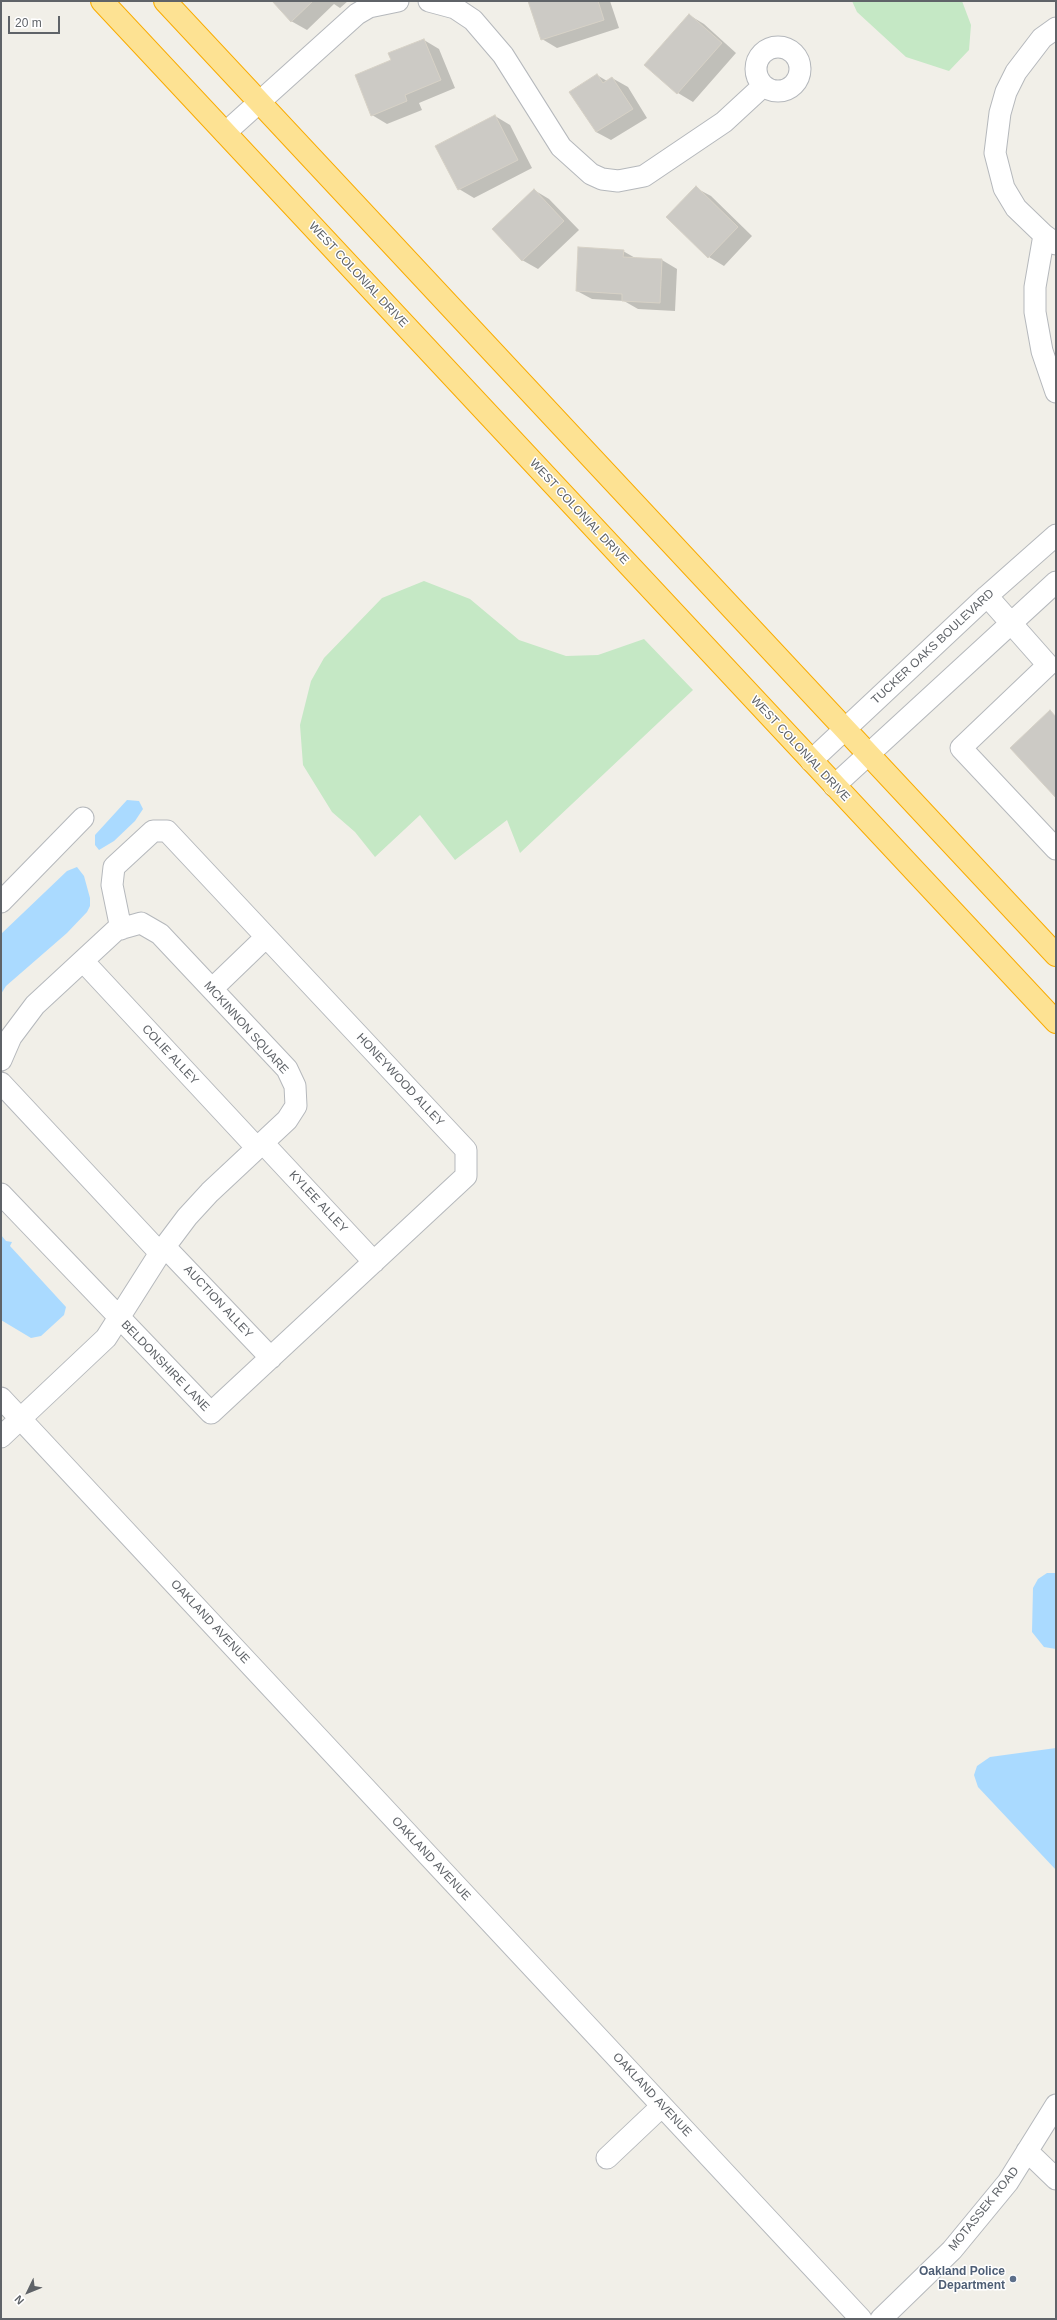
<!DOCTYPE html>
<html>
<head>
<meta charset="utf-8">
<style>
  body { margin:0 }
  #map { position:relative; width:1057px; height:2320px; overflow:hidden; background:#f1efe8; font-family:Arial,sans-serif }
  canvas { display:block }
  .frame { position:absolute; inset:0; border:2px solid #5f6368; pointer-events:none }
  .north { position:absolute; left:8px; top:2272px; width:40px; height:40px; -webkit-text-stroke:3px #fff; paint-order:stroke; rotate:227deg; font-size:11px; font-weight:700; line-height:16px; text-align:center; color:#5f6368 }
  .north::after { content:''; display:block; margin:auto; width:14px; height:18px; background:#5f6368; clip-path:polygon(50% 0,100% 100%,50% 72%,0 100%) }
  .scale { position:absolute; left:8px; top:16px; width:52px; height:18px; box-sizing:border-box; border:2px solid #5f6368; border-top:0; padding-left:5px; font-size:12px; line-height:14px; white-space:nowrap; color:#5f6368; -webkit-text-stroke:3px #fff; paint-order:stroke }
</style>
</head>
<body>
<div id="map">
<canvas width="1057" height="2320"></canvas>
<div class="frame"></div>
<div class="north">N</div>
<div class="scale">20 m</div>
</div>
<script>
const context = document.querySelector('canvas').getContext('2d');
context.lineJoin = 'round';
function fill(path, color) {
  context.fillStyle = color;
  context.fill(path, 'evenodd');
}
function poly(rows) {
  const path = new Path2D();
  for (const r of rows) {
    if (r.length === 3) {
      path.moveTo(r[0] + r[2], r[1]);
      path.arc(r[0], r[1], r[2], 0, 2 * Math.PI);
      continue;
    }
    path.moveTo(r[0], r[1]);
    for (let i = 2; i < r.length; i += 2) path.lineTo(r[i], r[i + 1]);
  }
  return path;
}
function stroke(path, color, width, dash) {
  context.strokeStyle = color;
  context.lineWidth = width;
  context.lineCap = dash ? 'butt' : 'round';
  context.setLineDash(dash || []);
  context.stroke(path);
}
function drawText(font, color, halo, rows, align = 'center') {
  context.font = font + ' Arial,sans-serif';
  context.lineWidth = 3;
  context.setLineDash([]);
  context.textBaseline = 'middle';
  context.strokeStyle = halo;
  context.fillStyle = color;
  for (const [text, x, y, turn = 0] of rows) {
    context.save();
    context.translate(x, y);
    context.rotate((+turn || 0) * Math.PI / 180);
    context.textAlign = isNaN(turn) ? turn : align;
    if (halo) context.strokeText(text, 0, 0);
    context.fillText(text, 0, 0);
    context.restore();
  }
}
fill(poly([
  [852,1,962,1,971,25,969,50,949,71,906,57,857,12],
  [424,581,470,599,519,640,566,656,598,655,644,639,693,690,520,853,507,820,455,860,420,815,375,857,355,832,332,812,303,765,300,725,311,681,324,658,382,598]
]), '#c5e8c5');
fill(poly([
  [127,800,139,801,143,809,135,821,114,841,99,850,95,845,95,835],
  [77,867,84,876,90,898,90,906,87,912,67,933,6,986,1,994,1,934,67,871],
  [1,1235,6,1241,12,1242,10,1246,66,1307,64,1315,41,1336,31,1338,1,1320],
  [1047,1573,1056,1573,1056,1649,1044,1647,1032,1632,1033,1588,1038,1579],
  [1056,1748,1056,1870,978,1787,974,1775,977,1766,990,1757]
]), '#aadaff');
fill(poly([
  [273,1,348,1,340,8,334,4,307,30,291,21],
  [529,1,610,1,619,28,557,48,542,39],
  [689,15,704,24,736,53,693,102,678,93,646,65],
  [424,40,439,49,455,88,419,103,422,110,387,124,372,115,392,61],
  [597,75,607,81,612,78,628,87,647,118,611,140,596,132],
  [495,116,510,125,532,168,474,198,459,189],
  [1055,138,1056,138,1056,162],
  [696,188,711,196,752,236,724,266,709,257],
  [534,190,549,199,579,230,538,269,522,260],
  [623,251,637,259,662,260,677,269,675,311,638,309,624,301,592,299,577,291]
]), '#0003');
const building = poly([
  [272,1,313,1,291,22,272,1],
  [528,1,598,1,604,20,541,40,528,1],
  [689,14,722,43,677,94,644,65,689,14],
  [424,39,441,80,405,95,407,101,371,116,355,75,391,60,388,53,424,39],
  [597,74,603,83,612,77,633,109,596,132,569,92,597,74],
  [495,115,518,160,458,190,435,146,495,115],
  [696,186,738,227,708,258,666,217,696,186],
  [534,189,564,221,522,261,492,229,534,189],
  [578,247,624,250,623,257,662,259,660,303,622,301,622,294,576,291,578,247],
  [1050,710,1056,717,1056,798,1010,748,1050,710]
]);
fill(building, '#cccac5');
stroke(building, '#d6d1c6', 1);
const minor = poly([
  [429,1,455,8,473,20,503,55,561,147,591,174,602,179,618,181,644,176,724,122,763,86],
  [1056,28,1042,38,1016,72,1006,92,1000,113,995,153,1004,188,1016,208,1044,235,1056,244],
  [778,69,22],
  [225,133,357,14,369,7,398,1],
  [1044,235,1035,287,1035,312,1042,351,1056,392],
  [987,596,1048,665,961,748,1056,849],
  [811,761,987,596,1056,535],
  [834,786,1056,582],
  [1,902,83,818],
  [83,961,257,1148],
  [212,989,266,937],
  [1,1060,11,1037,35,1005,116,930,141,923,160,934,287,1069,295,1086,296,1106,287,1120,210,1192,187,1217,160,1253,106,1338,1,1437],
  [1,1083,160,1253],
  [263,1143,374,1262],
  [1,1194,211,1413,466,1176,466,1150,167,831,153,831,114,867,112,885,121,929],
  [165,1247,271,1358],
  [1,1398,861,2319],
  [1027,2151,1056,2179],
  [607,2158,662,2106],
  [881,2319,952,2250,1008,2182,1056,2105]
]);
const highway = poly([
  [102,1,1056,1022],
  [165,1,1056,955]
]);
stroke(minor, '#b5b8bc', 23);
stroke(highway, '#f9ab00', 24);
stroke(minor, '#fff', 21);
stroke(highway, '#fde293', 22);
for (const [x, y, r, color] of [
  [1013,2279,4,"#5c6f8a"]
]) {
  const dot = new Path2D();
  dot.arc(x, y, r, 0, 2 * Math.PI);
  context.fillStyle = color;
  context.fill(dot);
  stroke(dot, '#fff', 1.5);
}
drawText('12px', '#5f6368', '#fff', [
  ["WEST COLONIAL DRIVE",358,275,47],
  ["WEST COLONIAL DRIVE",579,512,47],
  ["TUCKER OAKS BOULEVARD",933,647,-43],
  ["WEST COLONIAL DRIVE",800,749,47],
  ["MCKINNON SQUARE",246,1028,48],
  ["COLIE ALLEY",170,1055,47],
  ["HONEYWOOD ALLEY",400,1080,47],
  ["KYLEE ALLEY",318,1202,47],
  ["AUCTION ALLEY",218,1302,47],
  ["BELDONSHIRE LANE",165,1366,46],
  ["OAKLAND AVENUE",210,1622,47],
  ["OAKLAND AVENUE",431,1859,47],
  ["OAKLAND AVENUE",652,2095,47],
  ["MOTASSEK ROAD",984,2209,-51]
]);
drawText('bold 12px', '#4e5e75', '#fff', [
  ["Oakland Police",1005,2272],
  ["Department",1005,2286]
], 'right');
</script>
</body>
</html>
